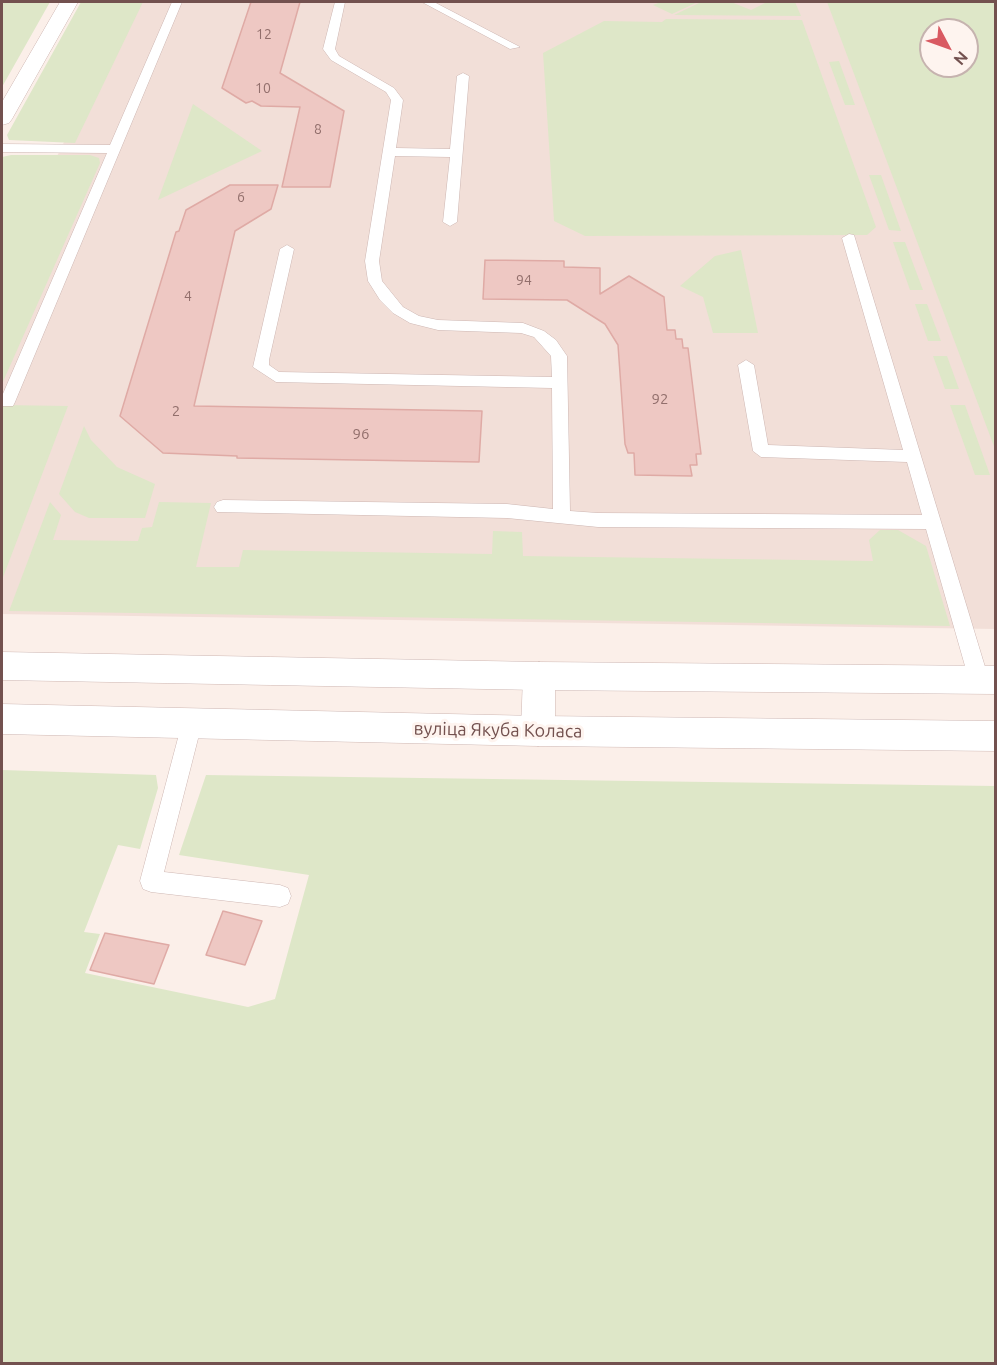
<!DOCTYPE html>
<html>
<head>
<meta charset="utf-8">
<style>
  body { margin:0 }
  #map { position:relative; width:997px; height:1365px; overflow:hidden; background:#fbefe9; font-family:Ubuntu,sans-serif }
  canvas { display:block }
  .frame { position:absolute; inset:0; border:3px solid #73514f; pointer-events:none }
  .north { position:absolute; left:919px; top:18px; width:60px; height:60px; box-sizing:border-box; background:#fef4ef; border:2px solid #c6b3af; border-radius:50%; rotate:131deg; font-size:16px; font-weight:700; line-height:24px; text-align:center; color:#73514f }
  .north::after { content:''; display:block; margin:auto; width:21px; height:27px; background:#d95a62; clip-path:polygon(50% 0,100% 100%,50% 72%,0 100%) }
</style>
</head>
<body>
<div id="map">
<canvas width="997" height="1365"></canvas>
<div class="frame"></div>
<div class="north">N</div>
</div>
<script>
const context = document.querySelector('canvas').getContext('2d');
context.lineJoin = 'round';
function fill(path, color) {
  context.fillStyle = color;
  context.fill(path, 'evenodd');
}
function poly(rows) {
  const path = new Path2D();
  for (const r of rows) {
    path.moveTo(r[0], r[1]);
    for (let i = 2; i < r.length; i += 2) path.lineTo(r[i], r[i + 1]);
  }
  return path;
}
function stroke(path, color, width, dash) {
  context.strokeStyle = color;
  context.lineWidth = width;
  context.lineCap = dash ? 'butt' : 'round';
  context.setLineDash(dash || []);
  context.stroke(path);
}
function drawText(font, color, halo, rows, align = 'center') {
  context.font = font + ' Ubuntu,sans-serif';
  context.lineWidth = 6;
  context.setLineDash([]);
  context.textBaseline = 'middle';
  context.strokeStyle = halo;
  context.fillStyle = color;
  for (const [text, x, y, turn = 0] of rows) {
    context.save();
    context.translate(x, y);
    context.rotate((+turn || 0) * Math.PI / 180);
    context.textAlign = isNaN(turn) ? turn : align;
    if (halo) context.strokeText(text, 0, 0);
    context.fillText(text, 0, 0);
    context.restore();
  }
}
fill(poly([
  [133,2,995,2,995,629,2,614,2,268],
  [931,30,967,30,967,66,931,66]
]), '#f2dfd8');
fill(poly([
  [2,2,50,2,2,87],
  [81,2,143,2,75,143,9,140,7,135],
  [661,2,698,2,672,14,653,5],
  [701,2,731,2,751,10,767,2,795,2,801,16,674,15],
  [827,2,995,2,995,449],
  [931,30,967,30,967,66,931,66],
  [666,19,802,20,876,227,867,235,585,236,554,221,543,53,604,21,662,22],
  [839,61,855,105,845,105,829,62],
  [193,104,262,151,158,200],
  [11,155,90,155,99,158,100,163,2,384,2,157],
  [869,175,881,175,901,231,889,230],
  [893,242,905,242,923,290,910,290],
  [741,250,758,333,713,333,703,297,680,286,715,256],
  [915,304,927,304,941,341,928,341],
  [933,356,947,356,959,389,945,389],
  [2,405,68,406,2,580],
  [950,405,965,405,990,475,975,475],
  [84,426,91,440,117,467,155,484,145,518,89,518,75,512,59,494],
  [50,502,61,515,53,540,138,541,142,528,152,527,159,502,211,503,196,567,239,567,243,550,492,554,493,531,522,532,523,556,873,561,869,540,880,530,898,530,926,546,950,626,9,611],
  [2,770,156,775,158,788,140,849,118,845,84,932,100,934,85,973,248,1007,275,999,309,875,179,855,206,775,995,786,995,1363,2,1363]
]), '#dee7c8');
const building = poly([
  [251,2,300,2,280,73,344,111,330,187,282,187,300,107,261,106,252,101,246,103,222,88,251,2],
  [230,185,278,185,271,209,235,231,194,406,482,411,479,462,237,458,237,456,163,453,120,416,176,232,179,231,186,210,230,185],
  [485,260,564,261,564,267,600,268,600,294,629,276,664,297,667,330,675,330,676,339,682,339,683,348,688,348,701,454,696,454,697,465,690,465,692,476,635,475,634,453,628,453,625,444,618,345,605,324,567,300,483,299,485,260],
  [223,911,262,921,245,965,206,955,223,911],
  [105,933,169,945,154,984,90,970,105,933]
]);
fill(building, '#eec8c3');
stroke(building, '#dfaaa5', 1.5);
const service = poly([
  [172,2,182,2,15,402,13,406,2,406,2,396,107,153,2,152,2,144,110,145,172,2],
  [335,2,345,2,335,49,339,56,394,88,403,100,396,148,450,149,457,76,463,73,469,76,457,222,450,226,443,222,450,157,395,156,379,261,382,281,403,307,419,316,438,320,523,323,544,331,556,340,567,356,570,511,598,513,922,515,907,462,761,457,753,451,738,365,746,360,754,365,768,445,903,450,842,238,849,234,854,235,989,680,986,686,979,688,972,686,969,680,926,529,598,527,507,518,217,512,214,507,217,502,223,500,507,504,553,509,552,388,276,382,253,367,280,249,287,245,294,249,269,360,269,365,279,372,552,377,551,356,534,337,521,333,438,330,410,323,393,313,380,300,368,281,365,261,391,100,386,92,331,60,323,49,335,2],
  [422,2,434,2,520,47,510,49,422,2],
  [192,714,199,717,202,723,164,872,280,885,288,888,291,896,288,904,280,907,151,892,143,889,140,881,182,723,185,717,192,714]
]);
const minor = poly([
  [539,662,551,666,555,676,555,731,550,742,538,746,526,742,521,731,523,676,527,666,539,662]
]);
const tertiary = poly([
  [60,2,78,2,12,119,9,123,2,125,2,102,60,2],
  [2,652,539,662,996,666,996,694,539,690,2,680,2,652],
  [2,704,538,716,996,721,996,751,538,746,2,734,2,704]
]);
stroke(service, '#ceb7b3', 1);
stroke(minor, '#ceb7b3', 1);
stroke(tertiary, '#ceb7b3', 1);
fill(service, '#fff');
fill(minor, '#fff');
fill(tertiary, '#fff');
drawText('14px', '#926f6c', null, [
  ["12",264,34],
  ["10",263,88],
  ["8",318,129],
  ["6",241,197],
  ["94",524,280],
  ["4",188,296]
]);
drawText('15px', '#926f6c', null, [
  ["92",660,399],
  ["2",176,411],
  ["96",361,434]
]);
drawText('18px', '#73514f', '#fef4ef', [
  ["вуліца Якуба Коласа",498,730,1]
]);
</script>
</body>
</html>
